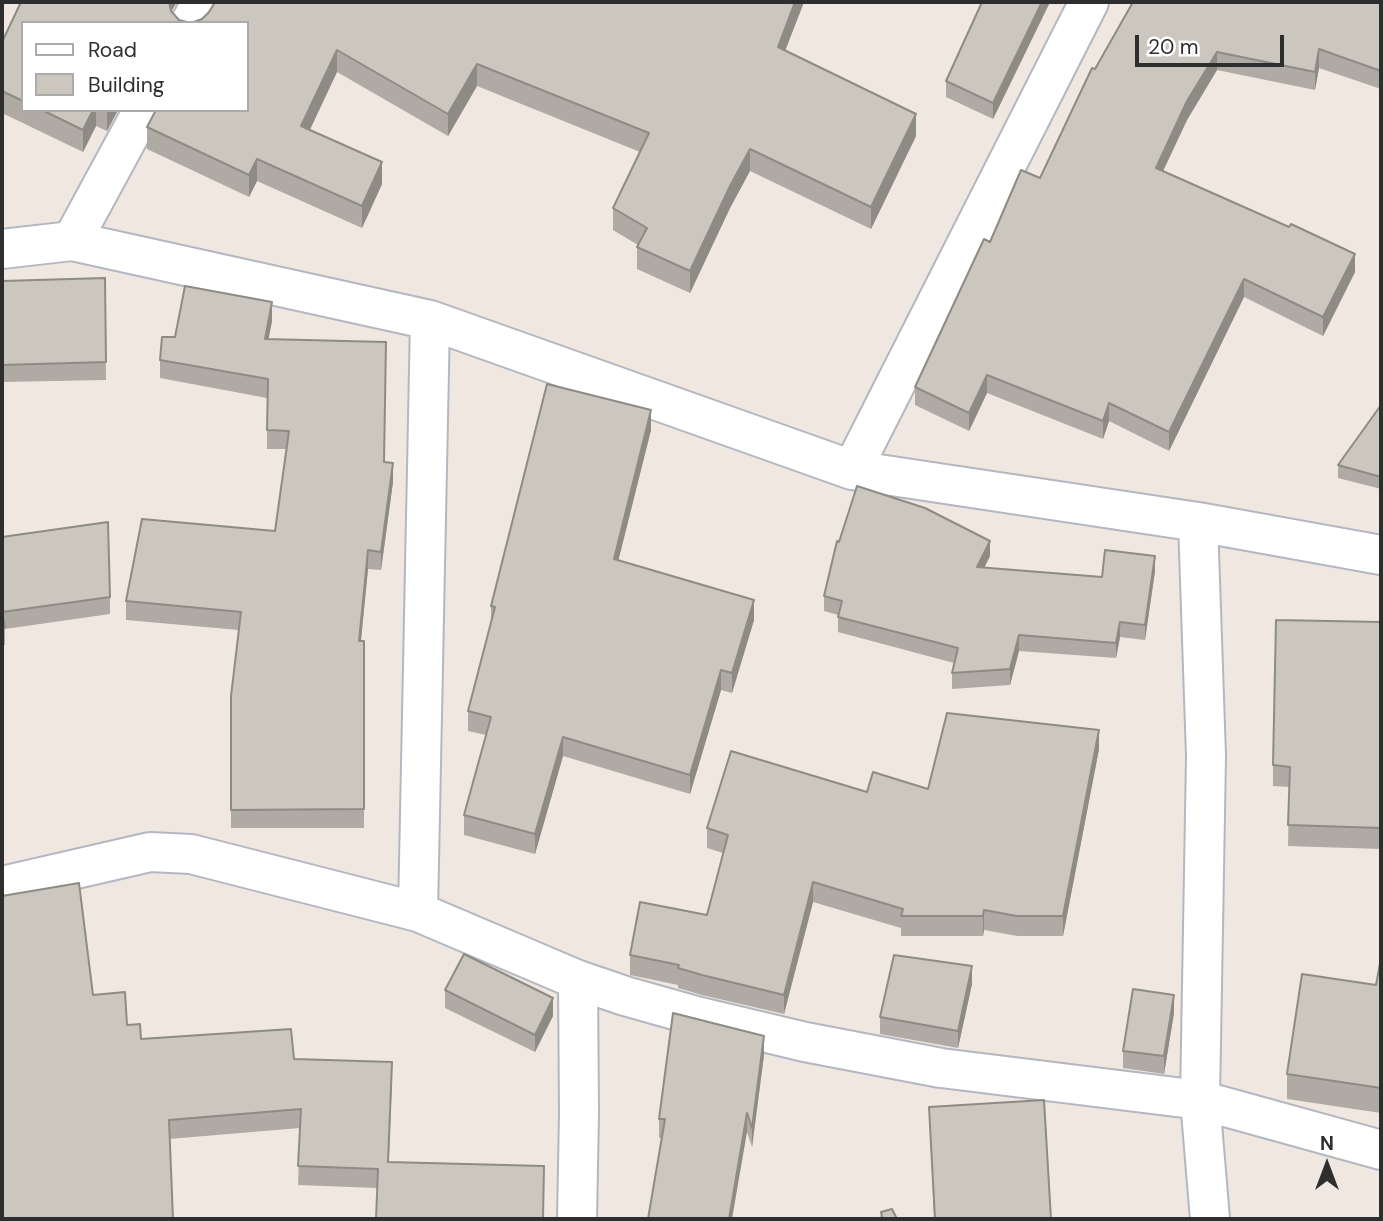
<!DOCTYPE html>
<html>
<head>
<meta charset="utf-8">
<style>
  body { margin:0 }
  #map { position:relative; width:1383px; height:1221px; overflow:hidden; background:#f0e8e0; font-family:"DM Sans",sans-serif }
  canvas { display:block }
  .frame { position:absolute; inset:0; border:4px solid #2e2e2e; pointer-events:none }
  .legend { position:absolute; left:21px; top:21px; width:228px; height:91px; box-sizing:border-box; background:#fff; border:2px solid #ababab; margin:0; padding:9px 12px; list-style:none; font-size:21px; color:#2e2e2e }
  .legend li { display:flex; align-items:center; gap:14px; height:35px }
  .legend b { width:35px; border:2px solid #ababab }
  .north { position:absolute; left:1292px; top:1130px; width:70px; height:70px; -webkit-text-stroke:5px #fff; paint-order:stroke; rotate:0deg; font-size:19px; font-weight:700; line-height:28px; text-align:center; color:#2e2e2e }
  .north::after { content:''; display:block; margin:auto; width:24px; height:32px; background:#2e2e2e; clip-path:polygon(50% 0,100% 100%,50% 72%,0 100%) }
  .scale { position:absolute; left:1135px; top:35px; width:149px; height:32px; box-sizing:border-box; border:4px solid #2e2e2e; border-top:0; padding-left:9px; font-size:21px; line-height:24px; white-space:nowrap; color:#2e2e2e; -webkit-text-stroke:5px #fff; paint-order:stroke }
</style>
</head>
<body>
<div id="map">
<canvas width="1383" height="1221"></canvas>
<div class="frame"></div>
<ul class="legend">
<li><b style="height:9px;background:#fff"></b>Road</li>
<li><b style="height:19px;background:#cbc6be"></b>Building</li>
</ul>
<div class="north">N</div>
<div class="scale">20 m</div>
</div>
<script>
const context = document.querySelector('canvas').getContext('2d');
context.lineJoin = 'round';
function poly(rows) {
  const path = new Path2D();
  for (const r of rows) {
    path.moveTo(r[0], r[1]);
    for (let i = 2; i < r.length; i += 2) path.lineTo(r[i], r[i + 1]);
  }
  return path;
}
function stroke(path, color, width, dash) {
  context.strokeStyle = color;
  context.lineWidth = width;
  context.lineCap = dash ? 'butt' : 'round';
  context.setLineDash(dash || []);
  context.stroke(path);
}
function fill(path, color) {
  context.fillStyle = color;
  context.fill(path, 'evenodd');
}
const street = poly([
  [190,23,202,2],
  [72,241,143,110],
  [2,249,72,241,430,320,852,470,1198,522,1381,555],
  [852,470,1089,2],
  [1198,522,1206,756,1200,1100,1210,1219],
  [2,886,150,852,191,854,418,912,578,980,625,996,696,1016,805,1042,941,1068,1200,1100,1381,1150],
  [418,912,430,320],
  [577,1219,579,1113,578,980]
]);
stroke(street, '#b3b7c2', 42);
stroke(street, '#fff', 38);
fill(poly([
  [215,2,804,2,785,51,916,136,871,229,750,171,730,208,690,293,637,269,637,247,638,245,613,230,613,208,640,152,477,86,448,136,337,72,310,130,382,184,362,228,257,181,249,197,147,149,147,127,202,19,209,12],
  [1050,2,993,119,946,97,946,81],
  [1131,2,1381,2,1381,89,1319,68,1315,90,1217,70,1187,120,1163,171,1355,272,1323,336,1244,297,1169,451,1109,421,1103,439,987,393,969,431,915,405,915,387,990,242,1040,178,1131,6],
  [23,23,23,110,118,110,107,131,96,126,83,152,2,113,2,42],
  [105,278,106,380,2,382,2,281],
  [272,321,268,339,384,462,393,482,381,570,368,569,361,641,364,641,364,828,231,828,231,696,239,630,126,620,126,601,275,531,287,449,267,449,267,398,160,378,160,360,175,337],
  [1381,405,1381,489,1338,478,1338,465],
  [651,430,618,560,754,620,732,693,721,690,690,794,563,756,535,854,464,835,464,815,486,735,468,731,468,711,491,625,491,606],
  [2,537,110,597,110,614,5,629,5,645,2,645],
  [990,556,984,568,1102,577,1155,571,1145,640,1120,637,1116,658,1019,651,1010,685,952,689,952,673,954,663,838,632,838,615,824,611,824,596],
  [1381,622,1381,849,1288,846,1289,787,1273,786,1273,765],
  [1099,749,1063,936,1017,936,984,930,983,936,901,936,901,928,813,902,784,1014,702,995,678,988,678,985,630,975,630,955,707,915,723,853,707,848,707,828,867,792,928,789],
  [1381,958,1381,1113,1287,1099,1287,1074,1376,985],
  [972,984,958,1048,880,1034,880,1017],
  [445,990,553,1016,535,1052,445,1008],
  [93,995,127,1025,141,1039,294,1059,392,1081,377,1188,298,1185,300,1128,169,1139],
  [1174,1013,1164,1074,1123,1068,1123,1051],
  [764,1055,752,1147,747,1132,659,1138,659,1119],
  [929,1107,1051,1219,934,1219]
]), '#afaaa3');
fill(poly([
  [168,2,177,2,171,12],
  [795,2,804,2,778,69,778,47],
  [1042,2,1050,2,993,119,993,103],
  [1319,49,1319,68,1315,90,1315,72],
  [337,50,337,72,301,148,301,126],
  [1217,52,1217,70,1187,120,1156,186,1156,168,1187,101],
  [477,64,477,86,448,136,448,114],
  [93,110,96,110,96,126,83,152,83,130],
  [107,110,118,110,107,131],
  [916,114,916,136,871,229,871,207],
  [750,149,750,171,730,208,690,293,690,271,730,186],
  [257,159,257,181,249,197,249,175],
  [382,162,382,184,362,228,362,206],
  [1355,254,1355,272,1323,336,1323,317],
  [1244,279,1244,297,1169,451,1169,432],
  [272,302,272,321,265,358,265,339],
  [987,375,987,393,969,431,969,413],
  [1109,403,1109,421,1103,439,1103,421],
  [651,410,651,430,614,578,614,559],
  [393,463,393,482,381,570,381,552],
  [990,541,990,556,977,582,977,567],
  [368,550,368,569,359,659,359,641],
  [1155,556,1155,571,1145,640,1145,625],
  [754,600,754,620,732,693,732,673],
  [1120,622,1120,637,1116,658,1116,643],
  [1019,635,1019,651,1010,685,1010,669],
  [721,670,721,690,690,794,690,775],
  [1099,730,1099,749,1063,936,1063,916],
  [563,737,563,756,535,854,535,834],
  [813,882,813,902,784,1014,784,995],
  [984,910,984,930,983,936,983,916],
  [972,966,972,984,958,1048,958,1031],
  [1174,995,1174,1013,1164,1074,1164,1056],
  [553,998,553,1016,535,1052,535,1035],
  [764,1036,764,1055,752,1147,752,1128],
  [392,1062,392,1081,388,1181,388,1162],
  [747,1113,747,1132,732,1219,729,1219]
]), '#8e8b85');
const building = poly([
  [21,2,169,2,171,11,179,20,191,23,23,23,23,101,2,91,2,42,21,2],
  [215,2,795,2,778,47,916,114,871,207,750,149,730,186,690,271,637,247,647,228,613,208,649,133,477,64,448,114,337,50,301,126,382,162,362,206,257,159,249,175,147,127,156,110,247,110,247,23,191,23,202,19,209,12,215,2],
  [982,2,1042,2,993,103,946,81,982,2],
  [1133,2,1381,2,1381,71,1319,49,1315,72,1217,52,1187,101,1156,168,1289,227,1291,224,1355,254,1323,317,1244,279,1169,432,1109,403,1103,421,987,375,969,413,915,387,984,239,990,242,1021,170,1040,178,1092,68,1095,69,1133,2],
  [42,110,93,110,83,130,42,110],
  [105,278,106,362,2,365,2,281,105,278],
  [185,286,272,302,265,339,386,342,384,462,393,463,381,552,368,550,359,641,364,641,364,809,231,810,231,696,241,612,126,601,142,519,275,531,289,431,267,430,268,379,160,360,162,337,175,337,185,286],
  [547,384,651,410,614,559,754,600,732,673,721,670,690,775,563,737,535,834,464,815,491,717,468,711,495,607,491,606,547,384],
  [1381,405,1381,477,1338,465,1381,405],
  [857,486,925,508,990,541,977,567,1102,577,1105,550,1155,556,1145,625,1120,622,1116,643,1019,635,1010,669,952,673,958,648,838,617,842,601,824,596,837,541,839,542,857,486],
  [108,522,110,597,2,612,5,627,2,628,2,537,108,522],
  [1276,620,1381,622,1381,828,1288,825,1290,767,1273,765,1276,620],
  [947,713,1099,730,1063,916,1017,916,984,910,983,916,901,916,903,909,813,882,784,995,702,975,678,968,679,965,630,955,640,902,707,915,728,835,707,828,731,751,867,792,873,772,928,789,947,713],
  [79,883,93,995,125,992,127,1025,140,1024,141,1039,291,1029,294,1059,392,1062,388,1162,544,1166,543,1219,376,1219,378,1169,298,1166,301,1109,169,1120,173,1219,2,1219,2,896,79,883],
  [464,954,553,998,535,1035,445,990,464,954],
  [894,955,972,966,958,1031,880,1017,894,955],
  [1381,958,1381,1088,1287,1074,1302,974,1376,985,1381,958],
  [1133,989,1174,995,1164,1056,1123,1051,1133,989],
  [673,1013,764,1036,752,1128,747,1113,729,1219,648,1219,665,1119,659,1119,673,1013],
  [1044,1100,1051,1219,935,1219,929,1107,1044,1100],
  [892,1209,897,1219,877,1219,882,1217,881,1212,892,1209]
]);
fill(building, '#cbc6be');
stroke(building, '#8e8b85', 2);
</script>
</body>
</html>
